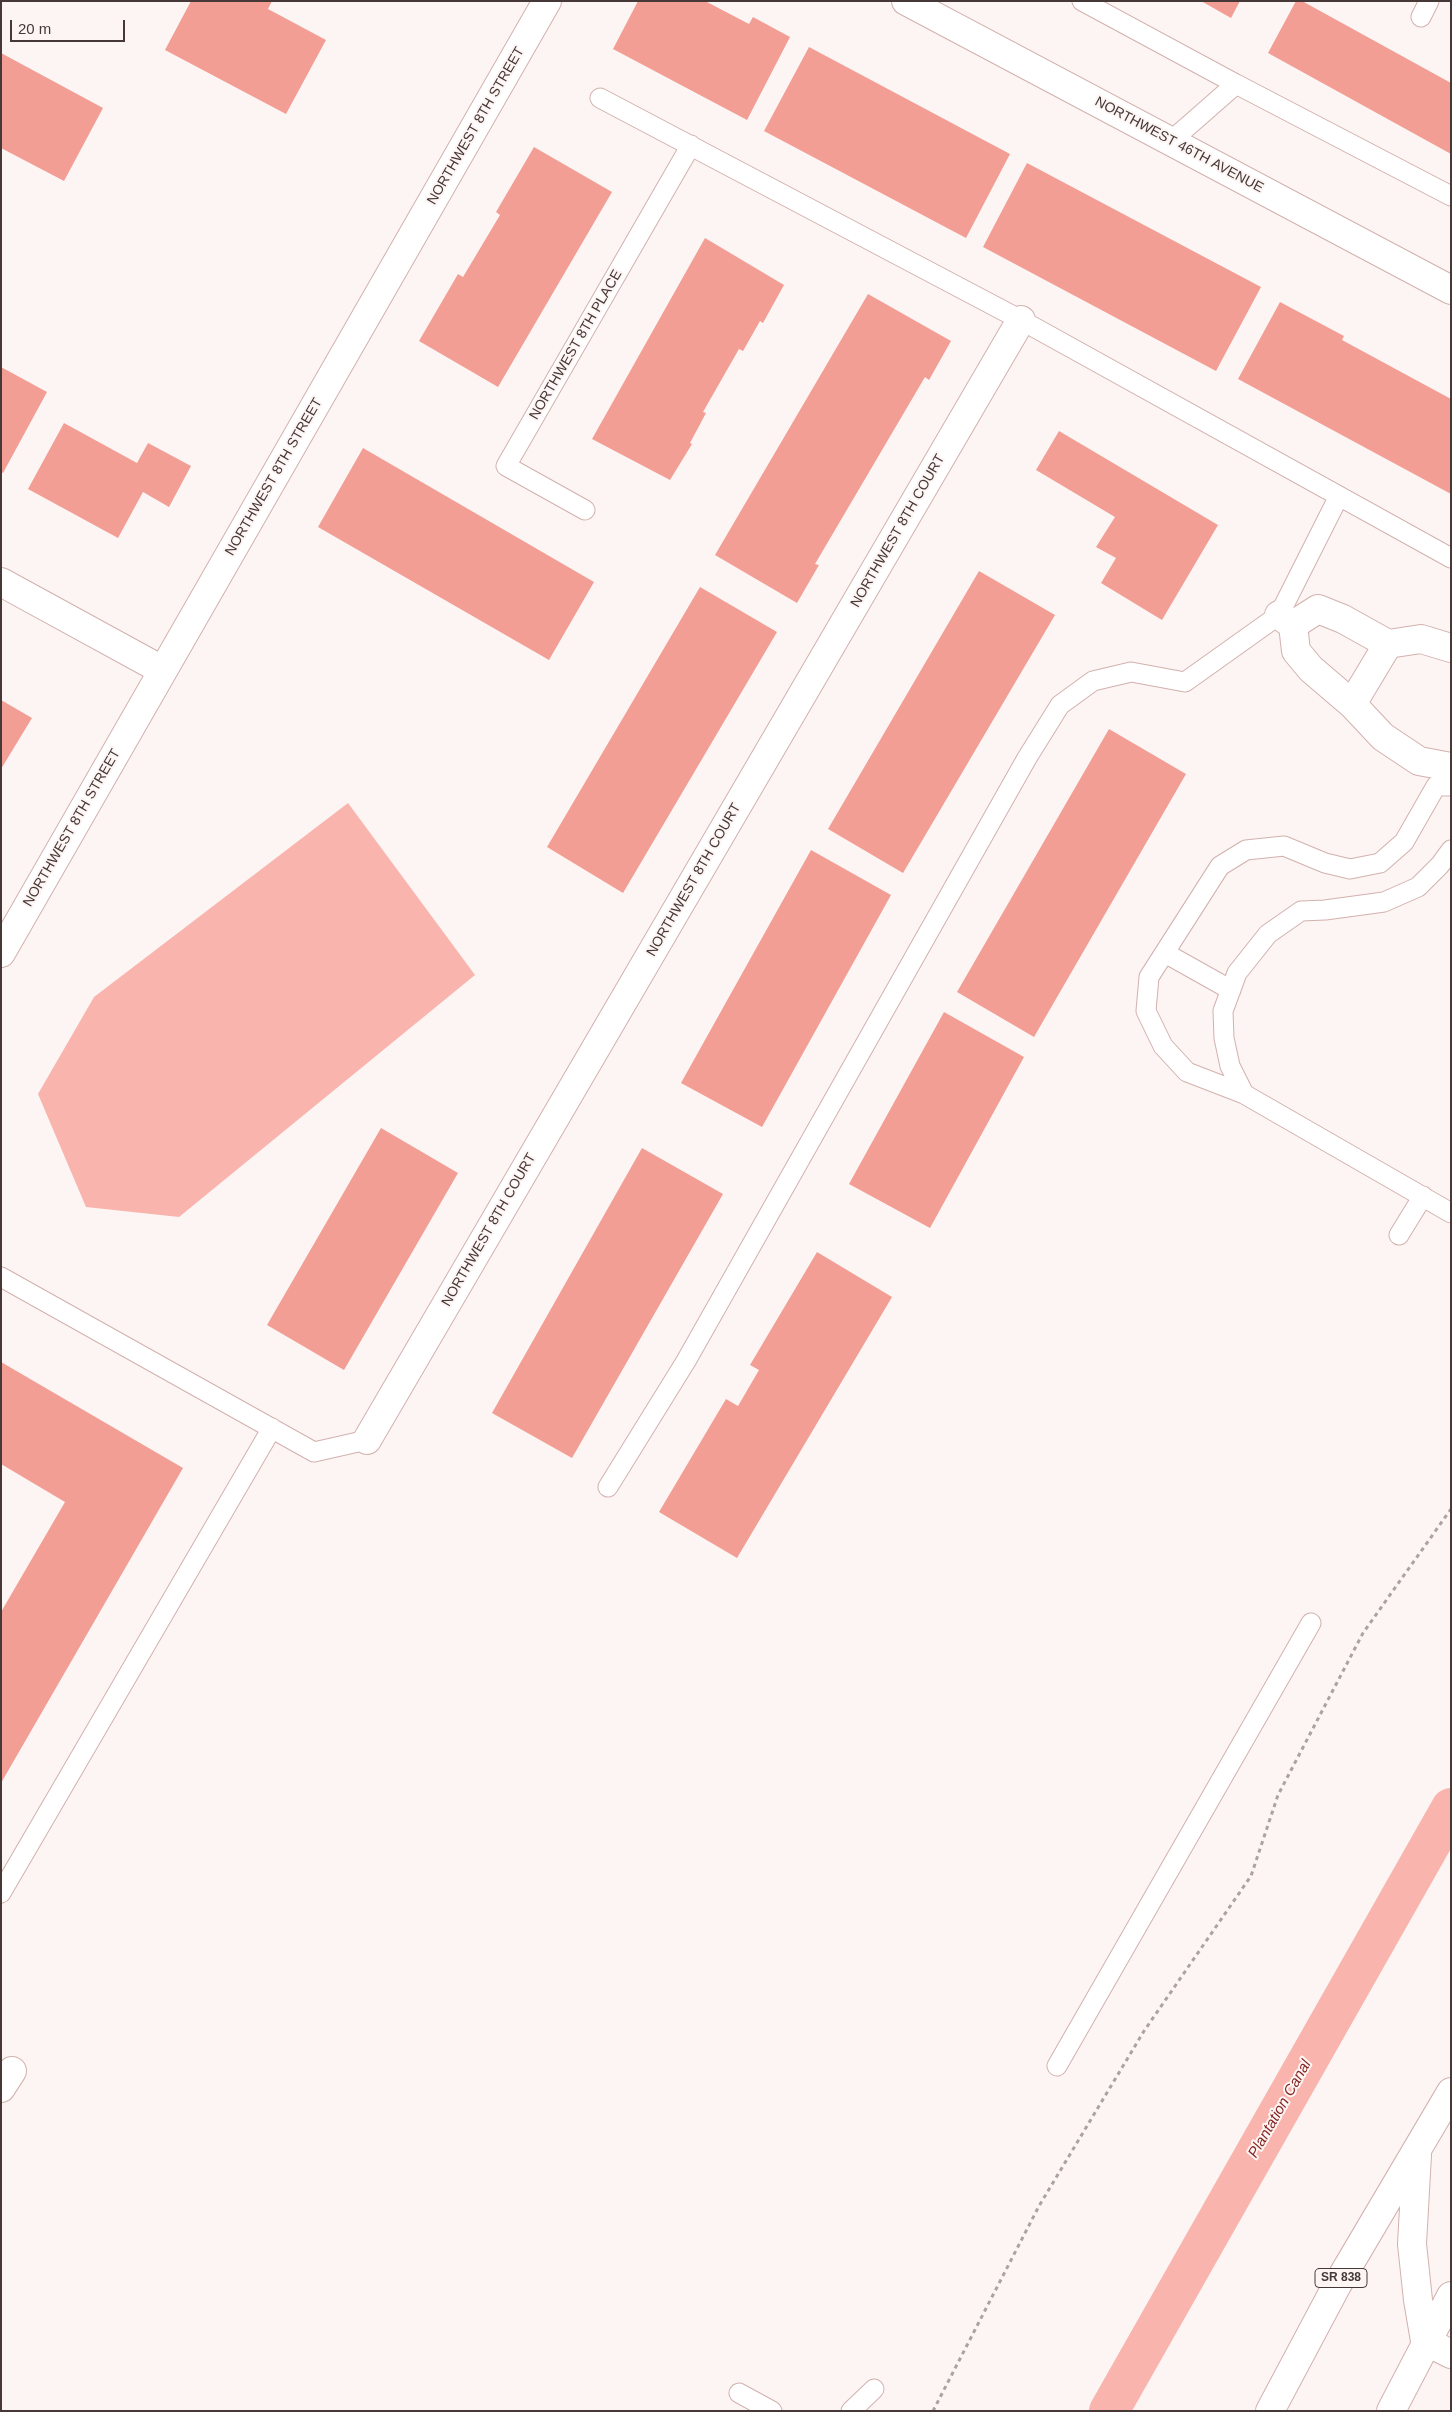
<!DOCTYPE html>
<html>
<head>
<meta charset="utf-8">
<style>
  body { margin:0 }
  #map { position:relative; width:1452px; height:2412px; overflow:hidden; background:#fcf5f4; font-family:Helvetica,sans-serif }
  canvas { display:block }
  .frame { position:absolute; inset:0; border:2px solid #463836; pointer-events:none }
  .scale { position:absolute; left:10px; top:20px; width:115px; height:22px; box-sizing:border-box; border:2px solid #463836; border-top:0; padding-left:6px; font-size:15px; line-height:18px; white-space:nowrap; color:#463836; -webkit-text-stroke:4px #fcf5f4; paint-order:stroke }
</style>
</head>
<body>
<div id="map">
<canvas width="1452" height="2412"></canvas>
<div class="frame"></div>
<div class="scale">20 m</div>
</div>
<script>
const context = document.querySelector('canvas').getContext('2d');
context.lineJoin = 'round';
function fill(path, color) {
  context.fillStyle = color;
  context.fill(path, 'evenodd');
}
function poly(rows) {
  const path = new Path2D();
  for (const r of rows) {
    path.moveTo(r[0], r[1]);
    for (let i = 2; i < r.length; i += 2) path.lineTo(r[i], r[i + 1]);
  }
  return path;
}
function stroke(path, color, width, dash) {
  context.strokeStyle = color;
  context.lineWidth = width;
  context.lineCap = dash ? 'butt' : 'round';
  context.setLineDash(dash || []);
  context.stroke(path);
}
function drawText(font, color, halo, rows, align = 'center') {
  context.font = font + ' Helvetica,sans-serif';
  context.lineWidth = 4;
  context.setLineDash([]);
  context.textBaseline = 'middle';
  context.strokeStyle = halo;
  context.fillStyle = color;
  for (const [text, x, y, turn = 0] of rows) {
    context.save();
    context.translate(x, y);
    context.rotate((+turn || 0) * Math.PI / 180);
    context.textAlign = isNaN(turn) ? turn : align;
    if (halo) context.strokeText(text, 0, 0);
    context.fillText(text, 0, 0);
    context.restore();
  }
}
fill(poly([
  [348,803,475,975,179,1217,86,1207,38,1094,94,997]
]), '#f9b5ad');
stroke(poly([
  [1109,2411,1451,1808]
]), '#f9b5ad', 40);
fill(poly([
  [191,1,272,1,268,9,326,40,286,114,165,50],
  [638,1,705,1,749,24,753,17,790,37,747,120,613,49],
  [1201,1,1240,1,1231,18],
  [1296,1,1302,1,1451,83,1451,154,1268,53],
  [809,47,1010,154,966,238,764,131],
  [1,53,103,108,64,181,1,148],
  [534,147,612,192,498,387,419,341,458,274,463,277,500,215,496,212],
  [1027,163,1261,287,1216,371,983,247],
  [705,238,784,285,763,323,760,321,743,351,739,349,703,412,706,413,690,443,692,444,670,480,592,439],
  [868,294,951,341,929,380,925,377,815,564,819,565,797,603,715,555],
  [1280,302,1344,336,1342,340,1451,399,1451,494,1238,379],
  [1,367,47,392,3,473,1,472],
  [64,423,137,463,148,443,191,466,169,507,143,492,118,538,28,489],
  [1059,431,1218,525,1162,620,1101,583,1116,558,1096,547,1115,517,1036,470],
  [363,448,594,582,549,660,318,527],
  [979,571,1055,615,903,873,828,829],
  [700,587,777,632,623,893,547,847],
  [1,700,32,718,1,769],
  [1109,729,1186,774,1034,1037,957,992],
  [811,850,891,895,762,1127,681,1083],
  [944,1012,1024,1057,930,1228,849,1184],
  [381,1128,458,1173,344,1370,267,1325],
  [642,1148,723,1194,572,1458,492,1413],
  [817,1252,892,1297,737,1558,659,1512,726,1399,738,1406,759,1370,750,1365],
  [1,1362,183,1468,1,1783,1,1612,65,1502,1,1464]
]), '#f29e94');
const lane = poly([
  [1082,1,1236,84],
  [1421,17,1429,1],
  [600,98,1021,320,1451,558],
  [1171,141,1236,84,1451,196],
  [585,510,506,466,691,145],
  [1451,786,1436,786,1404,842,1380,863,1350,869,1325,863,1284,846,1246,850,1220,866,1149,977,1146,1011,1163,1046,1187,1072,1244,1094,1451,1213],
  [1165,953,1231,990],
  [1244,1094,1230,1066,1224,1038,1223,1011,1237,973,1268,934,1301,911,1325,910,1384,902,1418,887,1440,865,1451,850],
  [1399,1235,1423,1196],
  [1,1277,314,1452,367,1440],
  [608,1487,686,1361,1027,758,1060,705,1093,681,1131,672,1185,682,1279,615,1339,496],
  [1,1893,272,1428],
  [1057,2066,1311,1623],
  [739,2393,772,2411],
  [851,2411,874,2389]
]);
const street = poly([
  [1,582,162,670],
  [1279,615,1293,625,1296,651,1311,669,1352,704,1383,737,1419,761,1451,767],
  [1293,625,1318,609,1343,619,1388,644,1421,639,1451,648],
  [1352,704,1388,644],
  [1,953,547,1],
  [367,1440,1021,320],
  [1,2088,12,2071],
  [1425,2341,1451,2354]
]);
const secondary = poly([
  [906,1,1451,290]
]);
const primary = poly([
  [1417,2155,1412,2244,1418,2300,1425,2341],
  [1270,2411,1337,2285,1451,2092],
  [1391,2411,1451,2296]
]);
stroke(lane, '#d2b1ad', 21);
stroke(street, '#d2b1ad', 30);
stroke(secondary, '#d2b1ad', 30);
stroke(primary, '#d2b1ad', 30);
stroke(poly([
  [933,2411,1039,2206,1144,2031,1251,1876,1278,1795,1363,1633,1451,1509]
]), '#aca2a1', 3, [4, 4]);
stroke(lane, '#fff', 19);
stroke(street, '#fff', 28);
stroke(secondary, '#fff', 28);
stroke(primary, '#fff', 28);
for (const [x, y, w] of [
  [1341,2278,52]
]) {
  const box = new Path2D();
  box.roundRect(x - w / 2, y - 9.5, w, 19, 4);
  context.fillStyle = '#fcf5f4';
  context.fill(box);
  stroke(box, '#463836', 1);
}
drawText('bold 12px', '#463836', null, [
  ["SR 838",1341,2278]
]);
drawText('14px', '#463836', '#fcf5f4', [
  ["NORTHWEST 8TH STREET",476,126,-60],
  ["NORTHWEST 46TH AVENUE",1179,145,28],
  ["NORTHWEST 8TH PLACE",576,345,-60],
  ["NORTHWEST 8TH STREET",274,477,-60],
  ["NORTHWEST 8TH COURT",898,531,-60],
  ["NORTHWEST 8TH STREET",72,828,-60],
  ["NORTHWEST 8TH COURT",694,880,-60],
  ["NORTHWEST 8TH COURT",489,1230,-60]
]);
drawText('italic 15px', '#852521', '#fcf5f4', [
  ["Plantation Canal",1280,2109,-60]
]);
</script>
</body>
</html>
